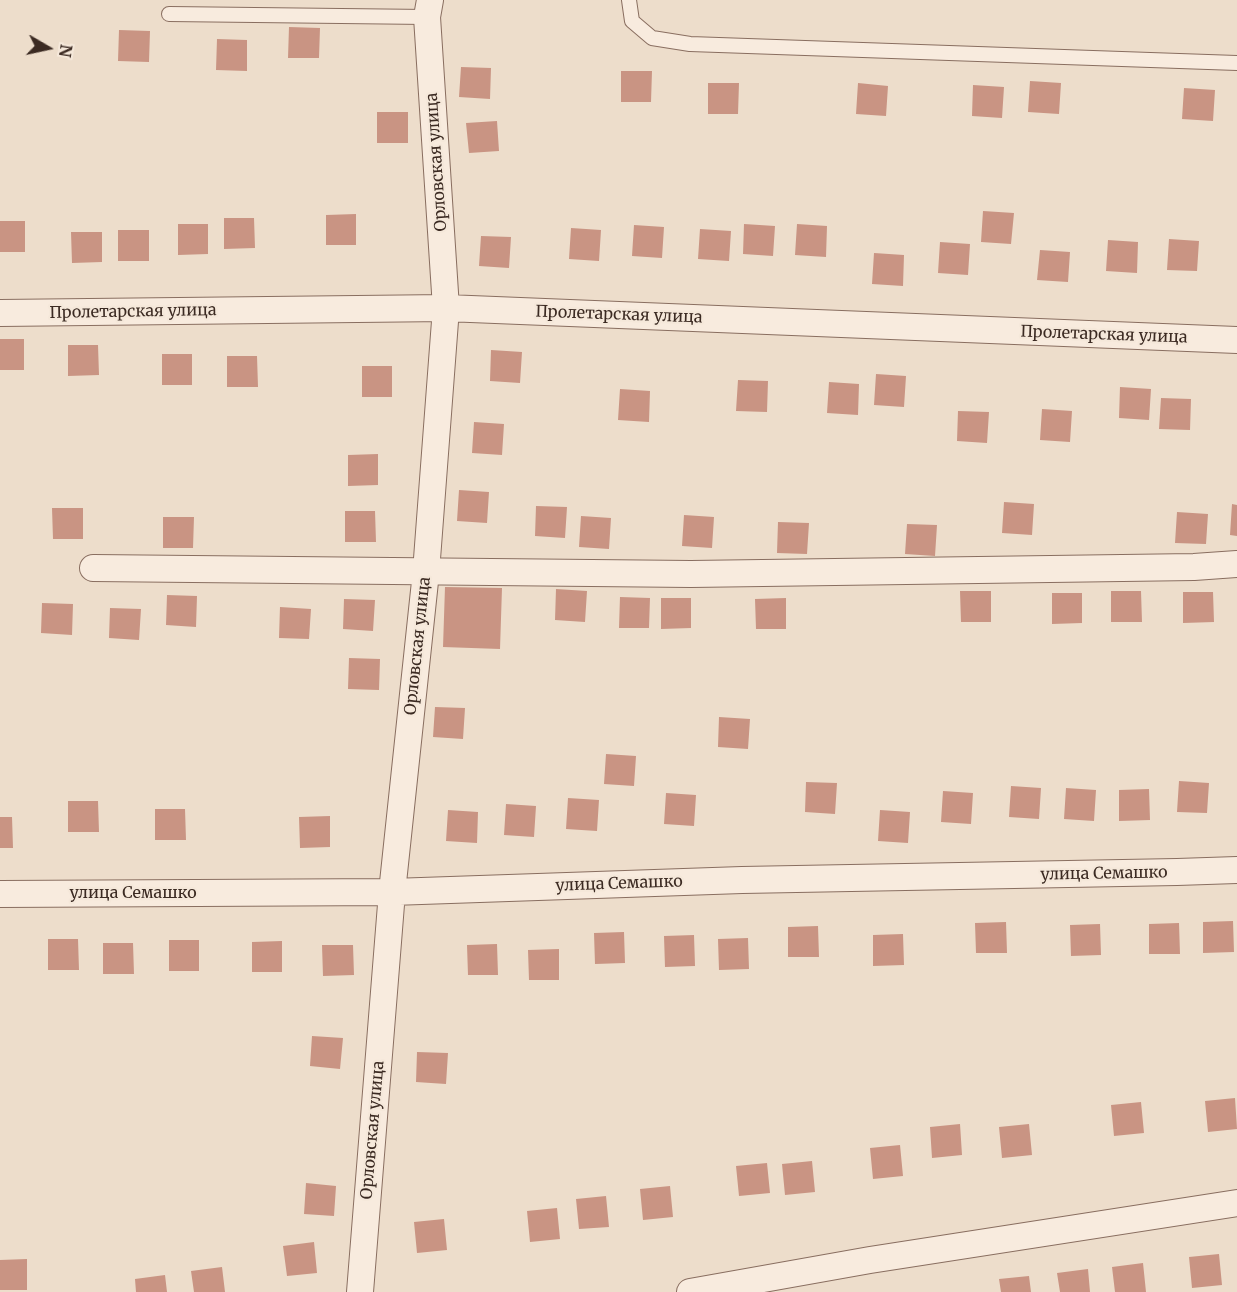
<!DOCTYPE html>
<html>
<head>
<meta charset="utf-8">
<style>
  body { margin:0 }
  #map { position:relative; width:1237px; height:1292px; overflow:hidden; background:#edddcb; font-family:Merriweather,serif }
  canvas { display:block }
  .north { position:absolute; left:18px; top:18px; width:60px; height:60px; -webkit-text-stroke:4px #f5e8da; paint-order:stroke; rotate:99deg; font-size:16px; font-weight:700; line-height:24px; text-align:center; color:#3b2a22 }
  .north::after { content:''; display:block; margin:auto; width:21px; height:27px; background:#3b2a22; clip-path:polygon(50% 0,100% 100%,50% 72%,0 100%) }
</style>
</head>
<body>
<div id="map">
<canvas width="1237" height="1292"></canvas>
<div class="north">N</div>
</div>
<script>
const context = document.querySelector('canvas').getContext('2d');
context.lineJoin = 'round';
function fill(path, color) {
  context.fillStyle = color;
  context.fill(path, 'evenodd');
}
function poly(rows) {
  const path = new Path2D();
  for (const r of rows) {
    path.moveTo(r[0], r[1]);
    for (let i = 2; i < r.length; i += 2) path.lineTo(r[i], r[i + 1]);
  }
  return path;
}
function stroke(path, color, width, dash) {
  context.strokeStyle = color;
  context.lineWidth = width;
  context.lineCap = dash ? 'butt' : 'round';
  context.setLineDash(dash || []);
  context.stroke(path);
}
function drawText(font, color, halo, rows, align = 'center') {
  context.font = font + ' Merriweather,serif';
  context.lineWidth = 4.5;
  context.setLineDash([]);
  context.textBaseline = 'middle';
  context.strokeStyle = halo;
  context.fillStyle = color;
  for (const [text, x, y, turn = 0] of rows) {
    context.save();
    context.translate(x, y);
    context.rotate((+turn || 0) * Math.PI / 180);
    context.textAlign = isNaN(turn) ? turn : align;
    if (halo) context.strokeText(text, 0, 0);
    context.fillText(text, 0, 0);
    context.restore();
  }
}
fill(poly([
  [289,27,320,28,319,58,288,58],
  [119,30,150,31,149,62,118,61],
  [217,39,247,40,247,71,216,70],
  [461,67,491,68,490,99,459,97],
  [621,71,652,71,651,102,621,102],
  [1030,81,1061,83,1059,114,1028,112],
  [708,83,739,83,738,114,708,114],
  [858,83,888,86,886,116,856,114],
  [973,85,1004,87,1002,118,972,116],
  [1184,88,1215,90,1213,121,1182,119],
  [377,112,408,112,408,143,377,143],
  [497,121,499,151,469,153,466,123],
  [983,211,1014,213,1011,244,981,242],
  [356,214,356,245,326,245,326,215],
  [224,218,254,218,255,248,224,249],
  [0,221,25,221,25,252,0,252],
  [178,224,208,224,208,254,178,255],
  [744,224,775,226,773,256,743,254],
  [797,224,827,226,826,257,795,255],
  [634,225,664,227,662,258,632,256],
  [571,228,601,230,599,261,569,259],
  [700,229,731,231,729,261,698,259],
  [118,230,149,230,149,261,118,261],
  [71,232,102,232,102,262,72,263],
  [481,236,511,237,509,268,479,266],
  [1169,239,1199,241,1197,271,1167,270],
  [1108,240,1138,242,1137,273,1106,271],
  [940,242,970,244,968,275,938,273],
  [1040,250,1070,252,1068,282,1037,280],
  [874,253,904,255,903,286,872,284],
  [0,339,24,339,24,370,0,370],
  [68,345,98,345,99,375,68,376],
  [491,350,522,352,520,383,490,381],
  [162,354,192,354,192,385,162,385],
  [227,356,257,356,258,387,227,387],
  [362,366,392,366,392,397,362,397],
  [876,374,906,376,904,407,874,405],
  [738,380,768,381,767,412,736,411],
  [829,382,859,384,858,415,827,413],
  [1120,387,1151,389,1149,420,1119,418],
  [620,389,650,391,649,422,618,420],
  [1161,398,1191,399,1190,430,1159,429],
  [1042,409,1072,411,1070,442,1040,440],
  [958,411,989,412,987,443,957,441],
  [474,422,504,424,502,455,472,453],
  [378,454,378,485,348,486,348,455],
  [459,490,489,492,487,523,457,521],
  [1004,502,1034,504,1032,535,1002,533],
  [1232,504,1237,505,1237,536,1230,535],
  [536,506,567,507,565,538,535,536],
  [52,508,83,508,83,539,53,539],
  [345,511,375,511,376,542,345,542],
  [1177,512,1208,514,1206,544,1175,543],
  [684,515,714,517,712,548,682,546],
  [581,516,611,518,609,549,579,547],
  [163,517,194,517,193,548,163,548],
  [778,522,809,523,807,554,777,553],
  [907,524,937,525,935,556,905,554],
  [445,587,502,588,500,649,443,647],
  [556,589,587,591,585,622,555,620],
  [960,591,991,591,991,622,961,622],
  [1111,591,1141,591,1142,622,1111,622],
  [1183,592,1213,592,1214,622,1183,623],
  [1052,593,1082,593,1082,623,1052,624],
  [167,595,197,596,196,627,166,625],
  [620,597,650,598,649,628,619,628],
  [661,598,691,598,691,628,661,629],
  [786,598,786,629,756,629,755,599],
  [344,599,375,600,373,631,343,629],
  [42,603,73,604,72,635,41,633],
  [280,607,311,609,309,639,279,638],
  [110,608,141,609,139,640,109,638],
  [349,658,380,659,379,690,348,689],
  [435,707,465,708,463,739,433,737],
  [719,717,750,719,748,749,718,747],
  [606,754,636,756,634,786,604,784],
  [1179,781,1209,783,1207,813,1177,812],
  [806,782,837,783,835,814,805,812],
  [1011,786,1041,788,1039,819,1009,817],
  [1066,788,1096,790,1094,821,1064,819],
  [1149,789,1150,820,1119,821,1119,790],
  [943,791,973,793,971,824,941,822],
  [666,793,696,795,694,826,664,824],
  [568,798,599,800,597,831,566,829],
  [68,801,98,801,99,832,68,832],
  [506,804,536,806,534,837,504,835],
  [155,809,185,809,186,840,155,840],
  [448,810,478,812,477,843,446,841],
  [880,810,910,812,908,843,878,841],
  [330,816,330,847,300,848,299,817],
  [0,817,12,817,13,848,0,848],
  [1233,921,1234,952,1203,953,1203,922],
  [1006,922,1007,953,976,953,975,923],
  [1179,923,1180,954,1149,954,1149,924],
  [1100,924,1101,955,1071,956,1070,925],
  [818,926,819,957,788,957,788,927],
  [624,932,625,963,595,964,594,933],
  [903,934,904,965,873,966,873,935],
  [694,935,695,966,665,967,664,936],
  [748,938,749,969,719,970,718,939],
  [48,939,78,939,79,970,48,970],
  [169,940,199,940,199,971,169,971],
  [282,941,282,972,252,972,252,942],
  [103,943,133,943,134,974,103,974],
  [497,944,498,975,468,975,467,945],
  [322,945,353,945,354,975,323,976],
  [559,949,559,980,529,980,528,950],
  [312,1036,343,1038,340,1069,310,1066],
  [417,1052,448,1053,446,1084,416,1082],
  [1235,1098,1237,1129,1208,1132,1205,1101],
  [1141,1102,1144,1133,1114,1136,1111,1105],
  [960,1124,962,1155,932,1158,930,1127],
  [1029,1124,1032,1155,1002,1158,999,1127],
  [900,1145,903,1176,873,1179,870,1148],
  [812,1161,815,1192,785,1195,782,1164],
  [767,1163,770,1193,739,1196,736,1166],
  [306,1183,336,1186,334,1216,304,1214],
  [670,1186,673,1217,643,1220,640,1189],
  [606,1196,609,1227,579,1229,576,1199],
  [557,1208,560,1239,530,1242,527,1211],
  [444,1219,447,1250,417,1253,414,1222],
  [314,1242,317,1273,287,1276,283,1246],
  [1219,1254,1222,1285,1192,1288,1189,1257],
  [27,1259,27,1290,0,1290,0,1260],
  [1143,1263,1146,1292,1115,1292,1112,1267],
  [222,1267,225,1292,194,1292,191,1271],
  [1088,1269,1090,1292,1060,1292,1057,1273],
  [165,1275,167,1292,136,1292,135,1279],
  [1029,1276,1031,1292,1001,1292,999,1279]
]), '#c99483');
const lane = poly([
  [629,0,632,21,652,38,690,44,1237,63],
  [169,14,427,17]
]);
const street = poly([
  [0,313,446,308,1237,340],
  [93,568,691,574,1194,567,1237,564],
  [0,894,392,892,742,880,1177,872,1237,870],
  [360,1292,392,892,426,572,446,308,427,17,430,0],
  [690,1292,870,1260,1237,1203]
]);
stroke(lane, '#896e60', 16);
stroke(street, '#896e60', 28);
stroke(lane, '#f8ebde', 14);
stroke(street, '#f8ebde', 26);
drawText('16px', '#3b2a22', '#f5e8da', [
  ["Орловская улица",437,162,-94],
  ["Пролетарская улица",133,312,-1],
  ["Пролетарская улица",619,315,2],
  ["Пролетарская улица",1104,335,2],
  ["Орловская улица",418,646,-84],
  ["улица Семашко",1104,874,-1],
  ["улица Семашко",619,884,-2],
  ["улица Семашко",133,893],
  ["Орловская улица",373,1130,-85]
]);
</script>
</body>
</html>
